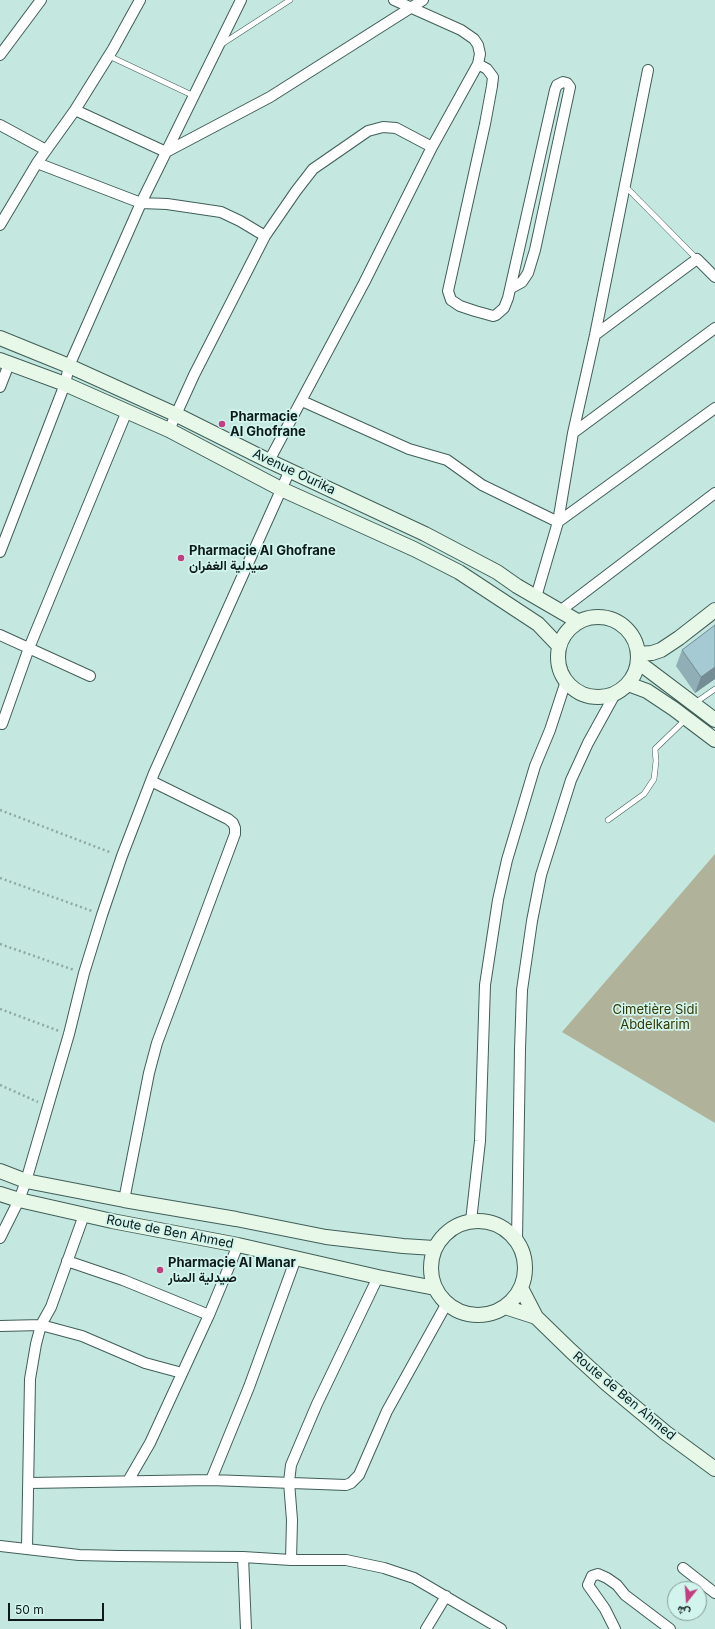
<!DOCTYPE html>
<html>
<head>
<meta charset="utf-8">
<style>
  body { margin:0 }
  #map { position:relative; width:715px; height:1629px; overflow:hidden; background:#c4e7df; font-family:Inter,Vazirmatn,sans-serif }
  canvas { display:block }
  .north { position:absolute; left:667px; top:1581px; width:40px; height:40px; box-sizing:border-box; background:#d1f4ed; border:1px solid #839d98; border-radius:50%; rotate:197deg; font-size:11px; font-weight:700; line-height:16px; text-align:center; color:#0d1a18 }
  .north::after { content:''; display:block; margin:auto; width:14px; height:18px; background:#c33e81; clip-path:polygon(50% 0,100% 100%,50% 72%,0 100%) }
  .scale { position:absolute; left:8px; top:1603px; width:96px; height:18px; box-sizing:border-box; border:2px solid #0d1a18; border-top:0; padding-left:5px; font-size:12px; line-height:14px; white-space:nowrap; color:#0d1a18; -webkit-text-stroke:3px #d1f4ed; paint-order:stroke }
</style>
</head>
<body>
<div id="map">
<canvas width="715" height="1629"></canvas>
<div class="north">ش</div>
<div class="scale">50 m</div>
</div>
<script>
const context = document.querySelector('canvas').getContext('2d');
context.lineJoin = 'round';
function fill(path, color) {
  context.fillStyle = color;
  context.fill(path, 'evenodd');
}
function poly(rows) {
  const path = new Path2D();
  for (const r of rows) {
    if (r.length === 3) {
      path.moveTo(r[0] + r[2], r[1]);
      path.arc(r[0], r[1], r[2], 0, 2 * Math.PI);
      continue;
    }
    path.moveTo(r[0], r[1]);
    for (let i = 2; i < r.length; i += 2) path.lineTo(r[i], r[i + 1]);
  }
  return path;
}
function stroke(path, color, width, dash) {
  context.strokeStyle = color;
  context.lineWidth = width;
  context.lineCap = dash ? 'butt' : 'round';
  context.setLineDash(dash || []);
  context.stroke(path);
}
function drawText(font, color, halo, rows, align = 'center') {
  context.font = font + ' Inter,Vazirmatn,sans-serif';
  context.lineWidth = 3.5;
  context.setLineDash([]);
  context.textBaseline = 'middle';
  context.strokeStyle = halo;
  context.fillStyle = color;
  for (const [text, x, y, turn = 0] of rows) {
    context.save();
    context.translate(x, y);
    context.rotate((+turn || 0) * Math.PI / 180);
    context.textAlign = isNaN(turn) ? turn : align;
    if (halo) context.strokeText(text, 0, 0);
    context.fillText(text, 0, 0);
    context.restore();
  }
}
fill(poly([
  [715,854,715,1123,562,1032]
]), '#b0b39a');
const lane = poly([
  [222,44,290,0],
  [109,56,194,96],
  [625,186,697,259],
  [695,703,715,689],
  [608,820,644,794,654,779,656,761,655,749,686,719]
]);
const street = poly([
  [0,55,41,0],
  [478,64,487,69,493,77,492,86,485,124,448,291,451,300,460,306,475,311,493,316,496,315,504,308,508,298,555,90,557,85,563,82,567,83,570,87,535,250,528,273,522,282,511,288],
  [75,110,166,152,270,97,423,0],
  [0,125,46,150],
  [37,163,141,203,167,204,221,212,240,221,265,236],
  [0,225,37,163,75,110,113,49,140,0],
  [595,335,697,259,715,277],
  [0,387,9,364],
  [302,401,409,449,447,460,482,485,558,522,715,408],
  [169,430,194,375,265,236,296,191,313,169,368,131,383,127,396,128,432,147],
  [573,433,715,328],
  [269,461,364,283,432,147,478,64,480,54,478,45,474,39,461,30,394,0],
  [0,552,65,384,69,366,141,203,241,0],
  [536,597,558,522,573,433,595,335,648,70],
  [560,611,715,493],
  [0,635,90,676],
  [2,724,29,648,127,411],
  [124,1200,149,1073,157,1043,235,834,235,828,233,823,228,819,151,781],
  [471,1221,480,1141,485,985,498,900,507,860,535,766,550,730,566,681],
  [0,1238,19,1200,26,1181,69,1034,84,973,102,915,122,856,154,773,290,470],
  [517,1240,520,1049,522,990,532,921,541,875,571,780,588,743,615,694],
  [67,1261,123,1280,209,1315],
  [0,1326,41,1325,82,1336,145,1363,182,1373],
  [211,1480,249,1387,296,1258],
  [128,1481,150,1443,209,1315,238,1245],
  [29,1483,211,1480,346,1485,351,1483,359,1475,387,1411,447,1303],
  [0,1546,79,1555,119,1556,243,1557,291,1560,346,1560,384,1568,414,1578,501,1629],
  [27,1548,30,1379,36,1344,41,1325,51,1307,84,1215],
  [243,1557,246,1629],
  [291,1560,292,1520,289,1482,291,1465,317,1404,378,1277],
  [683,1568,715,1593],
  [426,1629,446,1596],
  [615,1629,605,1609,588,1585,592,1576,598,1574,607,1578,617,1585,625,1595,670,1629]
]);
const secondary = poly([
  [0,338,69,366,177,415,269,461,425,534,497,572,517,586,579,622],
  [0,360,65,384,169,430,281,489,414,549,459,572,538,624,559,646],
  [598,657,40],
  [638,654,652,653,661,650,679,638,715,610],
  [638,662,715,720],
  [628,684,647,691,674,709,715,740],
  [0,1171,26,1181,124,1200,236,1219,326,1237,403,1246,434,1248],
  [0,1194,19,1200,112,1221,238,1245,378,1277,435,1288],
  [478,1268,47],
  [521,1288,536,1317,571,1351,606,1383,666,1433,715,1469],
  [505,1307,536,1317]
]);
stroke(lane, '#405f59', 6);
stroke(street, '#405f59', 12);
stroke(secondary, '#405f59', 16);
stroke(poly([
  [0,810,112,853],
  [0,878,92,911],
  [0,944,74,970],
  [0,1009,59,1031],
  [0,1085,38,1102]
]), '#8da9a3', 2.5, [2, 3]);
stroke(lane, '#fff', 5);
stroke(street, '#fff', 10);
stroke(secondary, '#e7f8e8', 14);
fill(poly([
  [715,625,715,679,695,693,676,666,682,650]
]), '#8faeb6');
fill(poly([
  [715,667,715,679,695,693,701,677]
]), '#748d94');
const building = poly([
  [715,625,715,667,701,677,682,650,715,625]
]);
fill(building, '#a6cad4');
stroke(building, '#748d94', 1);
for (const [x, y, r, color] of [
  [222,424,4,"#c33e81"],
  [181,558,4,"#c33e81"],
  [160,1270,4,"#c33e81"]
]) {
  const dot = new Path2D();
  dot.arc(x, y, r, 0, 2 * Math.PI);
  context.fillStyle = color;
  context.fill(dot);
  stroke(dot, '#d1f4ed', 1.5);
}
drawText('bold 13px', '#0d1a18', '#d1f4ed', [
  ["Pharmacie",230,417],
  ["Al Ghofrane",230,432],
  ["Pharmacie Al Ghofrane",189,551],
  ["صيدلية الغفران",189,566],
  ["Pharmacie Al Manar",168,1263],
  ["صيدلية المنار",168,1278]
], 'left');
drawText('13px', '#0d1a18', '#d1f4ed', [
  ["Avenue Ourika",294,472,25],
  ["Route de Ben Ahmed",170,1232,11],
  ["Route de Ben Ahmed",624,1396,40]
]);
drawText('13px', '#353702', '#d1f4ed', [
  ["Cimetière Sidi",655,1010],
  ["Abdelkarim",655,1025]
]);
</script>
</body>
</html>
